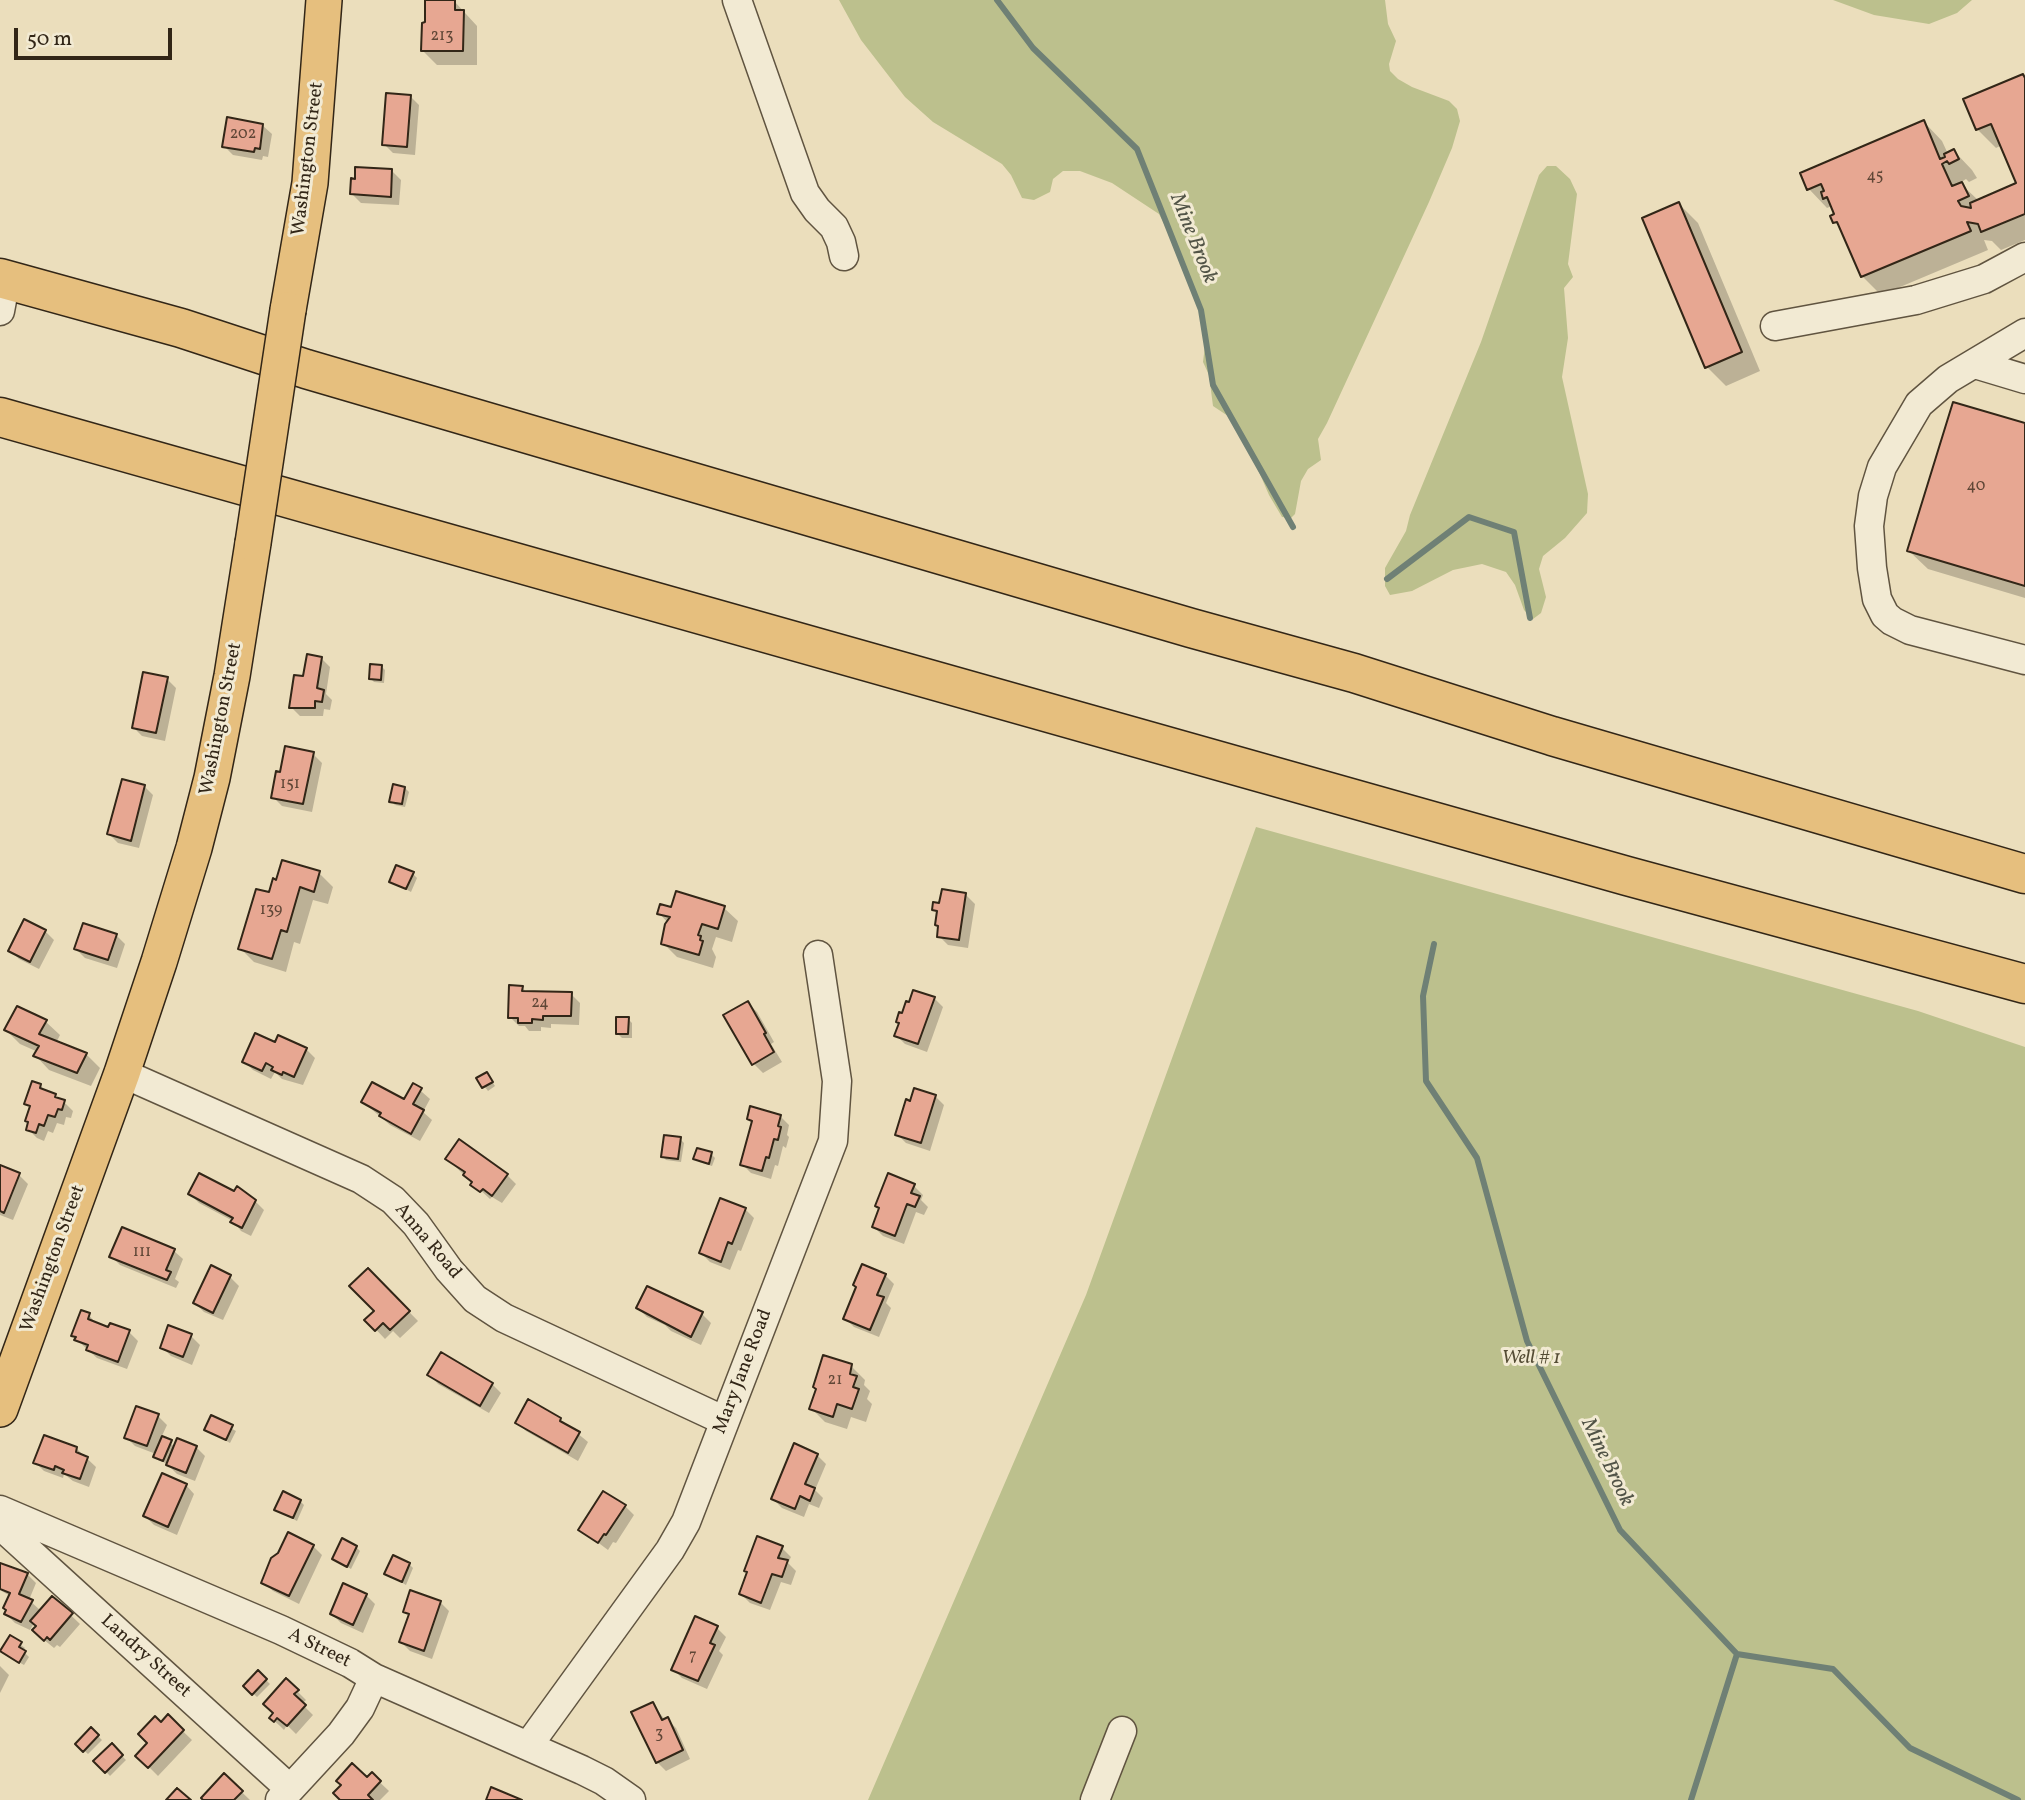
<!DOCTYPE html>
<html>
<head>
<meta charset="utf-8">
<style>
  body { margin:0 }
  #map { position:relative; width:2025px; height:1800px; overflow:hidden; background:#ebdebc; font-family:Vollkorn,serif }
  canvas { display:block }
  .scale { position:absolute; left:14px; top:28px; width:158px; height:32px; box-sizing:border-box; border:4px solid #322617; border-top:0; padding-left:9px; font-size:21px; line-height:24px; white-space:nowrap; color:#322617; -webkit-text-stroke:5px #f2ead3; paint-order:stroke }
</style>
</head>
<body>
<div id="map">
<canvas width="2025" height="1800"></canvas>
<div class="scale">50 m</div>
</div>
<script>
const context = document.querySelector('canvas').getContext('2d');
context.lineJoin = 'round';
function fill(path, color) {
  context.fillStyle = color;
  context.fill(path, 'evenodd');
}
function poly(rows) {
  const path = new Path2D();
  for (const r of rows) {
    path.moveTo(r[0], r[1]);
    for (let i = 2; i < r.length; i += 2) path.lineTo(r[i], r[i + 1]);
  }
  return path;
}
function stroke(path, color, width, dash) {
  context.strokeStyle = color;
  context.lineWidth = width;
  context.lineCap = dash ? 'butt' : 'round';
  context.setLineDash(dash || []);
  context.stroke(path);
}
function drawText(font, color, halo, rows, align = 'center') {
  context.font = font + ' Vollkorn,serif';
  context.lineWidth = 6;
  context.setLineDash([]);
  context.textBaseline = 'middle';
  context.strokeStyle = halo;
  context.fillStyle = color;
  for (const [text, x, y, turn = 0] of rows) {
    context.save();
    context.translate(x, y);
    context.rotate((+turn || 0) * Math.PI / 180);
    context.textAlign = isNaN(turn) ? turn : align;
    if (halo) context.strokeText(text, 0, 0);
    context.fillText(text, 0, 0);
    context.restore();
  }
}
fill(poly([
  [839,0,1385,0,1388,24,1396,41,1389,64,1390,71,1398,79,1412,87,1449,101,1457,109,1460,121,1452,148,1429,202,1327,423,1318,439,1321,460,1308,469,1301,481,1295,514,1291,518,1282,517,1269,495,1240,428,1234,420,1213,406,1209,375,1203,362,1207,330,1185,264,1159,214,1112,183,1080,171,1063,171,1053,179,1050,192,1034,200,1022,198,1011,175,1002,164,933,122,905,97,861,40],
  [1833,0,1972,0,1957,13,1929,24,1874,15],
  [1547,166,1556,166,1570,179,1577,194,1568,264,1573,277,1564,288,1568,338,1562,377,1588,494,1587,513,1565,538,1543,556,1539,569,1546,597,1541,613,1533,619,1524,610,1515,585,1506,572,1482,564,1453,570,1412,591,1390,595,1385,586,1385,568,1406,531,1410,515,1481,342,1539,175],
  [1256,827,1918,1011,2025,1047,2025,1800,868,1800,1086,1295]
]), '#bcc08d');
fill(poly([
  [455,2,477,26,477,65,437,65,423,51],
  [2025,78,2025,240,2001,250,1992,241,1984,240,1988,250,1881,295,1862,276,1843,231,1835,222,1836,215,1832,206,1827,208,1809,189,1924,122,1942,141,1948,154,1954,151,1972,170,1977,178,1969,182,1966,179,1960,183,1979,201,2018,184,2002,145,1996,148,1977,129],
  [410,96,419,105,415,155,393,153,384,144],
  [262,125,272,134,268,157,263,156,262,160,233,155,224,146],
  [392,171,401,180,399,205,361,203,352,194],
  [1679,204,1698,223,1760,371,1726,386,1707,367],
  [2025,425,2025,598,1928,569,1909,551],
  [321,658,330,667,326,694,332,700,330,710,324,709,323,716,300,716,291,707,305,678],
  [381,666,385,670,384,683,374,682,370,678],
  [167,679,176,688,165,741,142,736,133,727],
  [313,754,322,763,312,812,282,806,273,797,281,774],
  [144,786,153,795,139,848,118,843,109,834],
  [405,788,409,792,405,807,395,805,391,801],
  [319,873,333,887,328,904,313,900,300,944,294,942,286,972,254,962,240,948,270,894],
  [413,874,417,878,411,892,391,881],
  [966,895,975,904,968,948,948,945,939,936,938,914,934,910],
  [724,908,738,921,732,942,716,937,712,949,716,957,713,968,677,957,663,943,668,923,659,913],
  [45,931,54,940,39,969,19,959,10,950],
  [116,935,125,944,117,968,85,958,76,949],
  [522,987,527,993,571,994,580,1003,579,1025,551,1024,551,1028,541,1027,541,1031,529,1031,525,1026,519,1026,510,1017],
  [934,998,943,1007,927,1052,905,1044,896,1035,903,1015],
  [748,1003,757,1012,774,1042,771,1044,782,1062,763,1073,754,1064,726,1016],
  [628,1019,632,1023,632,1038,622,1038,618,1034],
  [46,1022,60,1035,56,1043,86,1054,100,1068,91,1086,49,1070,36,1056,38,1052,20,1044,6,1030],
  [275,1045,306,1049,315,1058,303,1085,282,1079,275,1072,271,1079,253,1070,244,1061],
  [487,1074,495,1086,488,1091,479,1079],
  [414,1085,430,1099,423,1112,432,1120,420,1141,390,1125,363,1102,405,1102],
  [40,1086,47,1092,64,1102,73,1111,71,1118,66,1117,64,1125,57,1123,53,1133,48,1131,44,1141,37,1138,28,1129,31,1108,26,1103],
  [935,1096,944,1105,930,1151,906,1143,897,1134],
  [780,1116,789,1125,787,1135,789,1137,786,1148,783,1146,778,1166,775,1165,771,1179,751,1173,742,1164,753,1123,749,1119],
  [680,1139,684,1143,681,1162,666,1160,662,1156],
  [711,1154,715,1158,712,1166,699,1162,695,1158],
  [447,1159,507,1175,516,1184,502,1203,492,1197,490,1199],
  [0,1167,19,1175,28,1184,13,1220,0,1215],
  [914,1186,923,1195,921,1200,928,1207,924,1215,916,1212,904,1244,883,1236,874,1227],
  [190,1194,255,1201,264,1210,251,1236,241,1231,233,1221,199,1203],
  [745,1209,754,1218,741,1251,738,1250,730,1270,710,1262,701,1253],
  [174,1251,183,1259,175,1279,179,1282,176,1288,120,1265,111,1256],
  [368,1270,418,1321,400,1338,393,1331,385,1339,367,1320,376,1311],
  [885,1275,894,1284,886,1303,891,1308,879,1337,854,1327,845,1318,858,1288],
  [230,1277,239,1286,223,1320,204,1312,195,1303],
  [648,1288,702,1314,711,1323,701,1345,671,1331,665,1325,647,1317,638,1308],
  [89,1315,97,1325,129,1332,138,1341,127,1369,97,1358,77,1340,73,1335],
  [191,1336,200,1345,192,1365,171,1356,162,1347],
  [851,1366,865,1380,864,1385,870,1391,867,1399,872,1404,866,1422,851,1417,847,1429,825,1422,811,1408],
  [430,1375,492,1384,501,1393,489,1413,438,1384],
  [158,1416,167,1425,161,1438,176,1447,196,1447,205,1456,195,1481,177,1474,167,1464,159,1460,155,1456,156,1454,135,1446,126,1437],
  [212,1418,236,1431,230,1443,206,1430],
  [560,1419,588,1442,578,1461,526,1431,517,1422],
  [77,1449,96,1467,89,1487,73,1481,64,1474,63,1478,44,1471,35,1462],
  [817,1455,826,1464,815,1490,823,1498,819,1508,809,1504,804,1517,782,1508,773,1499],
  [186,1485,194,1494,177,1535,154,1525,145,1516],
  [300,1501,304,1505,297,1521,276,1510],
  [625,1506,634,1515,616,1543,613,1542,608,1550,580,1529],
  [313,1546,322,1555,299,1604,273,1591,264,1582,279,1554],
  [356,1547,360,1551,351,1569,334,1559],
  [782,1548,791,1557,788,1563,796,1571,791,1585,781,1582,770,1610,750,1603,741,1594],
  [409,1564,413,1568,406,1585,387,1574],
  [0,1565,27,1574,36,1583,29,1600,41,1611,53,1598,80,1624,60,1647,57,1645,54,1648,43,1639,34,1623,30,1630,15,1623,6,1614,10,1596,0,1590],
  [366,1595,375,1604,363,1633,341,1623,332,1614],
  [440,1602,449,1611,432,1659,410,1651,401,1642,410,1616,405,1612],
  [717,1628,726,1637,719,1651,723,1655,707,1689,682,1678,673,1669],
  [10,1637,25,1648,23,1651,29,1657,24,1665,6,1655],
  [0,1666,9,1675,0,1693],
  [258,1672,270,1684,257,1697,245,1686],
  [297,1691,306,1700,302,1704,313,1715,296,1734,287,1725,284,1730,280,1726,271,1718,275,1714,265,1704],
  [653,1704,665,1720,667,1719,676,1728,690,1759,666,1771,657,1762],
  [168,1717,192,1740,158,1776,138,1756],
  [91,1729,102,1740,88,1754,77,1744],
  [112,1746,126,1760,110,1776,96,1761],
  [224,1775,250,1800,205,1800],
  [372,1775,389,1791,380,1800,342,1800]
]), '#0003');
stroke(poly([
  [997,0,1033,48,1137,149,1201,310,1213,385,1293,527],
  [1387,579,1469,517,1514,532,1530,618],
  [1434,944,1423,996,1426,1081,1477,1158,1527,1341,1620,1530,1737,1654,1833,1669,1910,1748,2018,1800],
  [1691,1800,1737,1654]
]), '#6f8075', 6);
const building = poly([
  [425,0,455,0,455,10,464,10,463,51,421,51,422,23,425,22,425,0],
  [2023,74,2025,78,2025,214,1981,232,1978,224,1967,222,1971,231,1861,277,1837,222,1833,223,1830,216,1834,214,1827,197,1823,199,1821,192,1824,191,1821,184,1807,190,1800,173,1924,120,1940,159,1945,157,1944,154,1954,149,1959,159,1949,164,1947,161,1942,164,1952,186,1962,182,1969,196,1958,201,1961,206,1971,208,1970,203,2016,183,1991,124,1976,130,1963,99,2023,74],
  [386,93,411,95,407,147,382,145,386,93],
  [227,117,263,124,260,149,255,148,254,152,222,147,227,117],
  [355,167,392,169,391,197,350,194,351,178,355,179,355,167],
  [1679,202,1742,352,1705,368,1642,218,1679,202],
  [1953,402,2025,423,2025,586,1907,551,1953,402],
  [307,654,322,657,317,688,324,690,322,702,315,701,315,708,289,708,294,675,303,676,307,654],
  [370,664,382,665,381,680,369,679,370,664],
  [143,672,168,677,156,733,132,728,143,672],
  [285,746,314,752,303,804,271,798,276,771,280,772,285,746],
  [122,779,145,785,131,841,107,834,122,779],
  [393,784,405,787,402,804,389,802,393,784],
  [282,860,320,871,314,892,300,887,287,932,281,930,272,959,238,949,256,889,269,892,273,878,276,880,282,860],
  [396,865,414,872,406,889,389,882,396,865],
  [942,889,966,893,959,940,937,937,938,926,935,925,937,911,932,910,933,902,939,903,942,889],
  [676,891,725,906,718,929,702,924,698,935,701,936,700,940,703,941,699,955,661,944,665,924,670,917,657,914,660,904,671,907,676,891],
  [24,919,46,930,30,962,8,951,24,919],
  [83,923,117,934,108,960,74,949,83,923],
  [509,985,523,986,522,991,572,992,571,1016,543,1016,543,1020,532,1019,532,1023,518,1023,518,1018,508,1018,509,985],
  [913,990,935,997,918,1044,894,1036,899,1023,896,1022,899,1012,902,1013,906,1001,909,1002,913,990],
  [748,1001,766,1033,764,1034,774,1052,752,1065,723,1015,748,1001],
  [17,1006,47,1020,39,1034,87,1053,77,1073,33,1056,39,1046,4,1030,17,1006],
  [616,1017,629,1017,628,1034,616,1034,616,1017],
  [255,1033,275,1042,278,1035,307,1048,294,1077,283,1072,282,1075,271,1070,273,1067,266,1063,262,1071,242,1062,255,1033],
  [487,1072,493,1082,482,1088,476,1078,487,1072],
  [32,1081,41,1084,40,1088,56,1094,55,1097,65,1100,62,1110,58,1109,55,1117,48,1115,44,1126,39,1124,36,1133,26,1130,28,1122,25,1121,30,1106,24,1104,32,1081],
  [372,1082,404,1099,413,1083,422,1088,413,1104,424,1110,411,1134,379,1116,381,1113,361,1102,372,1082],
  [914,1088,936,1095,921,1143,895,1135,906,1099,910,1101,914,1088],
  [750,1106,781,1115,778,1126,781,1127,778,1140,774,1139,769,1158,766,1157,762,1171,740,1165,752,1121,747,1119,750,1106],
  [664,1135,681,1137,678,1159,661,1157,664,1135],
  [459,1139,508,1174,492,1196,483,1189,480,1192,470,1185,472,1182,463,1175,465,1172,445,1159,459,1139],
  [697,1148,712,1152,709,1164,693,1159,697,1148],
  [0,1165,20,1173,4,1213,0,1211,0,1165],
  [199,1173,234,1191,237,1186,256,1200,242,1228,230,1222,233,1218,188,1194,199,1173],
  [888,1173,915,1184,911,1193,920,1196,915,1207,907,1204,895,1236,872,1227,879,1208,875,1206,888,1173],
  [720,1198,746,1208,732,1244,728,1242,721,1262,699,1253,720,1198],
  [122,1227,175,1249,166,1270,171,1272,167,1280,109,1257,122,1227],
  [862,1264,886,1274,877,1295,884,1297,870,1330,843,1319,856,1287,853,1285,862,1264],
  [211,1265,231,1275,213,1313,193,1303,211,1265],
  [368,1268,410,1311,390,1330,383,1323,375,1331,364,1320,374,1311,349,1286,368,1268],
  [647,1286,703,1312,691,1337,636,1308,647,1286],
  [81,1310,90,1313,88,1319,108,1327,110,1323,130,1330,118,1362,86,1350,88,1345,74,1340,76,1337,71,1336,81,1310],
  [168,1325,192,1334,183,1357,160,1348,168,1325],
  [441,1352,493,1383,480,1406,427,1375,441,1352],
  [823,1355,852,1364,850,1374,857,1376,853,1387,859,1389,852,1409,837,1404,833,1417,809,1409,816,1389,813,1387,823,1355],
  [528,1399,561,1418,560,1421,580,1432,568,1453,515,1423,528,1399],
  [136,1406,159,1414,147,1446,124,1438,136,1406],
  [211,1415,233,1425,226,1440,204,1430,211,1415],
  [44,1435,77,1447,76,1452,88,1457,80,1479,62,1473,64,1470,55,1466,54,1470,33,1463,44,1435],
  [162,1436,172,1440,163,1461,153,1457,162,1436],
  [177,1438,197,1446,186,1473,166,1465,177,1438],
  [794,1443,818,1454,805,1484,815,1488,810,1501,800,1496,795,1509,771,1499,794,1443],
  [162,1473,187,1484,168,1527,143,1516,162,1473],
  [283,1491,301,1500,293,1518,274,1510,283,1491],
  [603,1491,626,1505,606,1535,604,1534,598,1543,578,1530,603,1491],
  [288,1532,314,1545,289,1596,261,1583,271,1558,278,1553,288,1532],
  [757,1536,783,1546,778,1558,788,1560,782,1577,772,1574,761,1603,739,1594,747,1572,744,1571,757,1536],
  [342,1538,357,1546,347,1567,332,1559,342,1538],
  [393,1555,410,1563,402,1582,384,1574,393,1555],
  [0,1563,28,1573,19,1594,33,1600,21,1622,4,1614,6,1610,3,1608,10,1593,0,1589,0,1563],
  [343,1583,367,1594,353,1625,330,1614,343,1583],
  [410,1590,441,1601,424,1651,399,1642,409,1614,403,1612,410,1590],
  [52,1596,73,1613,50,1640,47,1637,44,1641,32,1630,36,1626,30,1621,52,1596],
  [695,1616,718,1626,710,1643,715,1645,698,1681,671,1670,695,1616],
  [10,1635,22,1642,19,1647,26,1651,19,1663,0,1651,10,1635],
  [258,1670,267,1679,252,1695,243,1686,258,1670],
  [286,1678,299,1690,294,1694,306,1705,287,1726,277,1718,274,1722,269,1718,273,1713,263,1704,286,1678],
  [653,1702,662,1720,668,1717,683,1750,656,1763,631,1712,653,1702],
  [168,1714,184,1730,148,1768,135,1756,147,1743,138,1734,155,1716,161,1722,168,1714],
  [91,1727,99,1735,83,1752,75,1744,91,1727],
  [112,1743,123,1755,105,1773,93,1761,112,1743],
  [352,1763,367,1777,372,1772,381,1781,368,1795,373,1800,340,1800,333,1793,341,1785,336,1781,352,1763],
  [224,1773,243,1791,234,1800,203,1800,201,1798,224,1773],
  [491,1787,522,1800,486,1800,491,1787],
  [177,1788,191,1800,166,1800,177,1788]
]);
fill(building, '#e7a792');
stroke(building, '#322617', 2);
const minor = poly([
  [737,0,805,193,817,210,834,227,841,242,844,256],
  [0,311,6,279],
  [1775,326,1916,300,1984,279,2025,257],
  [2025,333,1948,379,1919,404,1882,467,1873,496,1869,526,1872,568,1877,599,1885,615,1892,621,1910,630,2025,660],
  [1975,364,2025,379],
  [122,1073,361,1179,393,1200,416,1224,449,1270,475,1299,504,1318,725,1421],
  [0,1510,281,1630,350,1663,374,1678,582,1770,604,1781,631,1800],
  [0,1525,290,1789],
  [528,1746,670,1550,686,1522,833,1141,837,1081,818,955],
  [280,1800,341,1734,360,1708,374,1678],
  [1095,1800,1122,1731]
]);
const major = poly([
  [288,310,310,183,324,0],
  [0,1409,122,1073,159,962,194,848,212,778,232,676,253,543]
]);
const highway = poly([
  [0,278,181,328,306,369,1191,628,1354,673,1552,736,2025,874],
  [0,417,1627,876,2025,984]
]);
stroke(minor, '#605440', 31);
stroke(major, '#322617', 38);
stroke(highway, '#322617', 41);
stroke(minor, '#f2ead3', 28);
stroke(major, '#e6bf7e', 35);
stroke(highway, '#e6bf7e', 38);
const majorBridge = poly([
  [253,543,288,310]
]);
stroke(majorBridge, '#322617', 38, []);
stroke(majorBridge, '#e6bf7e', 35);
drawText('16px', '#5f4636', null, [
  ["213",442,37],
  ["202",243,135],
  ["45",1875,177],
  ["40",1976,487],
  ["151",290,785],
  ["139",271,911],
  ["24",540,1004],
  ["111",142,1253],
  ["21",835,1381],
  ["7",693,1657],
  ["3",659,1735]
]);
drawText('19px', '#322617', '#f2ead3', [
  ["Washington Street",309,159,-83],
  ["Washington Street",222,719,-79],
  ["Anna Road",427,1242,50],
  ["Washington Street",54,1259,-70],
  ["Mary Jane Road",744,1372,-69],
  ["A Street",319,1649,26],
  ["Landry Street",145,1657,42]
]);
drawText('italic 19px', '#544c34', '#f2ead3', [
  ["Well # 1",1531,1360]
]);
drawText('italic 21px', '#515346', '#f2ead3', [
  ["Mine Brook",1192,239,68],
  ["Mine Brook",1606,1463,64]
]);
</script>
</body>
</html>
